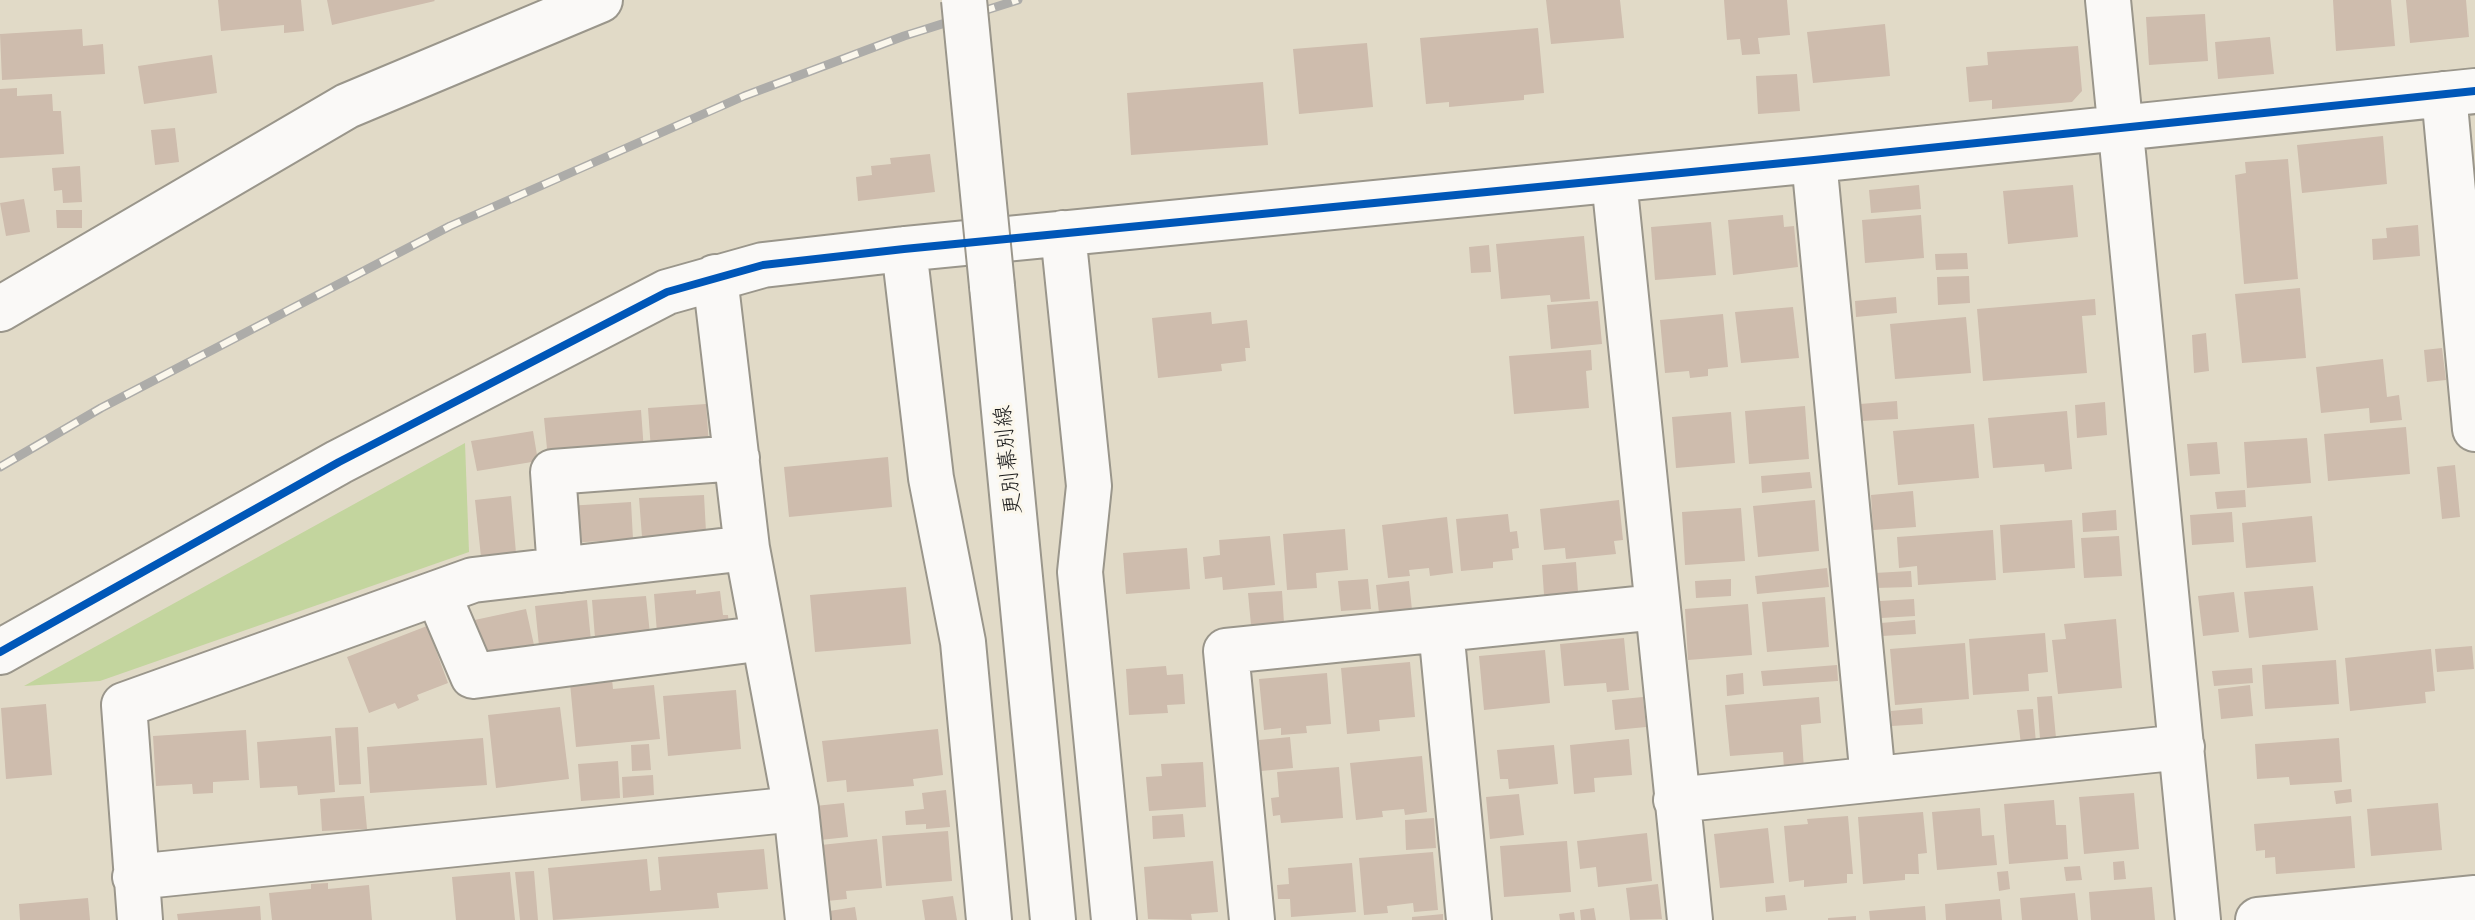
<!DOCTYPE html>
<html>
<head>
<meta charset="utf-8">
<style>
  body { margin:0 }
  canvas { display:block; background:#e1dac7 }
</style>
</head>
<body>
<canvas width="2475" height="920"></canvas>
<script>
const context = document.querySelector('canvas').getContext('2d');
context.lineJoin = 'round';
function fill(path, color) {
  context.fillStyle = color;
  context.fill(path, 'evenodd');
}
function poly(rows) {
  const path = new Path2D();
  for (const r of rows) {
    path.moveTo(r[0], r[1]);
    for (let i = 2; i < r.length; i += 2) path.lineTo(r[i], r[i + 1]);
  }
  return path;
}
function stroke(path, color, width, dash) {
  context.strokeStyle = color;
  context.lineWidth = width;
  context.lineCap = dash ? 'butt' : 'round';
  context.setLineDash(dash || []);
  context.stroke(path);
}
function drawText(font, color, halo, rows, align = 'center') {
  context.font = font + ' "Shantell Sans","Klee One",sans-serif';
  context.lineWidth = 6;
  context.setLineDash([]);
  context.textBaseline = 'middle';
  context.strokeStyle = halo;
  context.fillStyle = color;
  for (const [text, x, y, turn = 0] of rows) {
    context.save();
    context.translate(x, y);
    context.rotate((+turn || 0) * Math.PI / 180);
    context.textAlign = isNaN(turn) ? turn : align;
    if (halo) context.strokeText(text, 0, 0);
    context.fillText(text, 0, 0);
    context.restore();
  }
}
fill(poly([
  [465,443,469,552,100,681,24,686]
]), '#c3d59e');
fill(poly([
  [218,0,301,0,304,31,284,33,284,25,221,31],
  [327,0,434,0,435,1,332,25],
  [1546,0,1620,0,1624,38,1551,44],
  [1724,0,1787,0,1790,35,1758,38,1760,54,1742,55,1740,39,1727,40],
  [2333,0,2391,0,2395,46,2336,51],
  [2406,0,2466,0,2469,37,2410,43],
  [2205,14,2208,61,2149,65,2146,17],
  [1885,24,1890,76,1813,83,1807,32],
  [1538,28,1544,93,1524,95,1524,100,1449,107,1449,102,1426,104,1420,38],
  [82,29,83,46,103,44,105,74,2,80,0,34],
  [2270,37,2274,74,2218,79,2215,42],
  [1367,43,1373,107,1299,114,1293,49],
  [2078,46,2082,91,2072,102,1992,109,1992,100,1969,102,1966,67,1988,65,1987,52],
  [212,55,217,93,144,104,138,66],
  [1797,74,1800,111,1758,114,1756,76],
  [1263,82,1268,145,1131,155,1127,93],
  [17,88,17,96,52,94,53,111,61,111,64,154,0,158,0,89],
  [175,128,179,162,155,165,151,130],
  [2383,136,2387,184,2302,193,2297,145],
  [930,154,935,192,858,201,856,177,872,175,871,166,891,164,890,158],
  [2288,159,2298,279,2244,284,2235,175,2246,173,2245,162],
  [80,166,82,202,63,203,62,190,54,191,52,168],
  [1919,185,1921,209,1871,213,1869,190],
  [2073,185,2078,237,2008,244,2003,191],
  [24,199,30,232,6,236,0,203],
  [56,210,82,210,82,228,57,228],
  [1783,215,1784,227,1794,226,1798,267,1733,275,1728,220],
  [1921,215,1924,258,1865,263,1862,220],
  [1711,222,1716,275,1655,280,1651,227],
  [2418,225,2420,256,2373,260,2372,239,2387,238,2386,228],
  [1584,236,1590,299,1551,302,1550,295,1501,299,1496,244],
  [1489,245,1491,272,1471,273,1469,247],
  [1967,253,1968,269,1936,270,1935,254],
  [1969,276,1970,303,1938,305,1937,277],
  [2300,288,2306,358,2242,363,2235,294],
  [1896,297,1897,313,1856,317,1855,301],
  [2095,299,2096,315,2082,316,2087,373,1983,381,1977,309],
  [1598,301,1602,344,1551,349,1547,305],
  [1793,307,1799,358,1741,363,1735,312],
  [1211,312,1212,324,1247,320,1250,348,1245,348,1246,361,1221,364,1222,371,1158,378,1152,318],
  [1723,314,1728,367,1708,369,1708,376,1690,378,1689,371,1665,373,1660,320],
  [1966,317,1971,373,1895,379,1890,324],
  [2206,333,2209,371,2194,373,2192,335],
  [2442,348,2446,380,2427,382,2424,350],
  [1591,350,1592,370,1586,371,1589,408,1514,414,1509,356],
  [2383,359,2387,397,2399,395,2402,420,2370,423,2369,408,2321,413,2316,367],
  [1897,401,1898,419,1862,421,1860,404],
  [2105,402,2107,435,2077,438,2075,405],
  [706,404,709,445,651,450,648,408],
  [1805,406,1809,459,1749,464,1745,411],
  [641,410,644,451,548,459,544,418],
  [2067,411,2072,469,2045,472,2044,464,1993,468,1988,418],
  [1731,412,1735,463,1676,468,1672,417],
  [1974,424,1979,478,1898,485,1893,431],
  [2406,427,2410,474,2328,481,2324,434],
  [533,431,538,461,477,471,471,441],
  [2307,438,2311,483,2247,488,2244,442],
  [2217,442,2220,474,2190,476,2187,444],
  [888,457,892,507,789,517,784,467],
  [2455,465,2460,517,2442,519,2437,467],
  [1810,472,1812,488,1762,493,1761,476],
  [2245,490,2246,507,2217,509,2215,492],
  [1913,491,1916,527,1873,530,1871,495],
  [704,495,706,532,642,537,639,498],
  [511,496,516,553,481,557,475,500],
  [1619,500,1623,540,1614,541,1616,554,1566,559,1565,548,1544,550,1540,509],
  [1815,500,1819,551,1758,557,1753,506],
  [631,502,633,539,569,543,567,506],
  [1741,508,1745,561,1685,565,1682,512],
  [2116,510,2117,530,2083,532,2082,513],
  [2232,512,2234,542,2192,545,2190,515],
  [1508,514,1510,532,1517,531,1519,548,1512,549,1513,560,1493,562,1493,568,1461,571,1456,519],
  [2312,516,2316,562,2246,568,2242,523],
  [1447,517,1453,573,1430,576,1429,568,1409,570,1410,576,1388,578,1382,525],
  [2072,520,2075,568,2003,573,2000,525],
  [1345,529,1348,570,1316,573,1317,588,1287,590,1283,534],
  [1993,530,1996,580,1918,585,1917,566,1899,568,1897,537],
  [1270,536,1275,585,1223,590,1222,577,1205,579,1203,557,1220,555,1219,540],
  [2119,536,2122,576,2084,578,2081,538],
  [1187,548,1190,589,1126,594,1123,553],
  [1576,562,1578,592,1544,595,1542,565],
  [1827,568,1829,587,1757,594,1755,576],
  [1911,571,1912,587,1875,588,1874,573],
  [1368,579,1371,609,1341,611,1338,581],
  [1731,579,1731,596,1696,598,1695,581],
  [1409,581,1412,610,1379,613,1376,585],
  [2313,586,2318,630,2249,638,2244,592],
  [906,587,911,644,815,652,810,595],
  [696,590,696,594,720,591,723,615,728,615,729,626,657,633,654,594],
  [1282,591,1284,623,1251,625,1248,593],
  [2234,592,2239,632,2203,636,2198,596],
  [646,596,650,634,595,638,592,600],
  [1825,597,1829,647,1767,652,1762,602],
  [1914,599,1915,616,1881,618,1880,601],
  [587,600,591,641,539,646,535,606],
  [1748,604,1752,655,1688,660,1685,609],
  [526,609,534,645,477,657,470,621],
  [2116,619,2122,688,2058,694,2052,640,2066,639,2064,624],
  [1915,620,1916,634,1882,636,1881,623],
  [427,626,448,683,417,695,419,700,398,709,395,703,369,713,347,657],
  [2045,633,2048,672,2028,674,2029,691,1973,695,1969,639],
  [1624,638,1629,690,1607,692,1606,683,1564,686,1560,644],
  [1965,643,1969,699,1895,705,1890,649],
  [2472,646,2474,669,2437,672,2435,649],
  [2431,649,2435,691,2425,692,2426,703,2350,711,2345,658],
  [1545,650,1550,703,1484,710,1479,656],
  [2336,660,2339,704,2265,709,2262,665],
  [1410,662,1415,717,1379,720,1380,731,1347,734,1341,668],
  [1837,665,1838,681,1763,686,1761,671],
  [1166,666,1167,675,1183,674,1185,704,1167,705,1168,713,1129,715,1126,669],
  [2252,668,2253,683,2214,686,2212,671],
  [1327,673,1331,724,1306,726,1307,733,1281,735,1281,728,1264,730,1259,679],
  [1743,673,1744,694,1727,696,1726,675],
  [612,679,613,689,654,685,660,739,576,747,570,683],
  [2250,685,2253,716,2221,719,2218,689],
  [736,690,741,749,668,756,663,696],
  [2052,696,2056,738,2040,739,2037,697],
  [1643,697,1646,727,1615,730,1612,700],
  [1819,697,1821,723,1801,725,1804,769,1784,770,1783,752,1730,756,1725,705],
  [46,704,52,775,6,779,1,708],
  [560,707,569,779,496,788,488,715],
  [1922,708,1923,724,1892,726,1891,711],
  [2033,709,2036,743,2021,745,2017,710],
  [358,727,361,784,339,785,335,728],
  [938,729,943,775,913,779,914,786,847,792,846,780,827,782,822,741],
  [246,730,249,780,213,782,213,793,193,794,192,784,156,786,153,736],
  [331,736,335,792,298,795,297,786,260,788,257,742],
  [1290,737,1293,768,1261,771,1259,740],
  [483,738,487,785,370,793,367,747],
  [2339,738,2342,782,2290,785,2289,777,2257,779,2255,744],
  [1629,739,1632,775,1594,778,1595,792,1574,794,1570,745],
  [649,744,651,770,632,771,631,745],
  [1554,745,1558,784,1509,789,1508,779,1500,779,1497,750],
  [1422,756,1427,812,1405,815,1404,809,1382,811,1383,817,1356,820,1350,763],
  [618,761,620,798,581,801,578,764],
  [1203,762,1206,807,1149,811,1146,777,1162,776,1161,764],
  [1339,767,1343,818,1281,823,1280,815,1273,816,1271,798,1279,797,1277,772],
  [653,775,654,795,623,798,622,777],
  [2351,789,2352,802,2336,804,2334,791],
  [946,790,950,827,926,829,926,824,906,825,905,811,924,809,922,793],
  [2134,793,2139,849,2084,854,2079,797],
  [1519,794,1524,835,1490,839,1486,797],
  [364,796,367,829,322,831,320,799],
  [2054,800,2056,825,2066,825,2068,859,2009,864,2004,804],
  [844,803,848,837,820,840,815,806],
  [2438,803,2442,850,2371,856,2367,809],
  [1980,808,1982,836,1994,835,1997,865,1937,870,1932,812],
  [1923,812,1927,853,1918,854,1919,874,1905,874,1905,880,1863,884,1858,817],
  [1183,814,1185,837,1153,839,1152,816],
  [1848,816,1853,874,1847,874,1847,883,1804,887,1804,880,1789,882,1784,826,1808,824,1807,819],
  [2351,816,2355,868,2276,874,2275,857,2265,858,2265,850,2256,851,2254,824],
  [1434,818,1436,848,1406,850,1405,820],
  [1768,828,1774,883,1720,888,1714,834],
  [948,831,952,881,886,886,882,836],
  [1647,833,1652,881,1598,887,1596,867,1580,869,1577,841],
  [877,839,882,888,846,891,847,899,827,901,821,845],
  [1567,841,1571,892,1504,897,1500,846],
  [764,849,768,889,717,893,719,908,553,920,548,868,647,859,650,891,661,890,658,857],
  [1433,852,1438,910,1414,912,1413,903,1387,906,1388,913,1364,915,1359,858],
  [1213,861,1218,912,1191,914,1192,920,1148,919,1144,867],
  [2124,861,2126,879,2114,880,2113,862],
  [1352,863,1356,912,1291,917,1290,899,1278,899,1277,885,1289,884,1288,868],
  [2080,866,2082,880,2066,881,2064,867],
  [534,871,538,920,520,920,515,872],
  [2008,871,2010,889,1999,891,1997,872],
  [510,872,515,920,456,920,452,877],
  [328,883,328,889,369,885,372,920,272,920,269,893,311,889,311,884],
  [1658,884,1662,919,1630,920,1626,888],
  [2152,887,2155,920,2091,920,2089,892],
  [2075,893,2078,920,2022,920,2020,898],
  [1785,895,1787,910,1766,912,1765,897],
  [953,896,957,920,925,920,922,900],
  [88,898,90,920,20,920,19,904],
  [2000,899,2002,920,1946,920,1945,904],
  [260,906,261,920,178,920,177,914],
  [1925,906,1926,920,1870,920,1869,911],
  [855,907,857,920,824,920,823,912],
  [1594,908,1596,920,1581,920,1580,910],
  [1574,912,1575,920,1560,920,1559,914],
  [1443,914,1443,920,1412,920,1412,917],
  [1856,916,1856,920,1828,920,1828,918]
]), '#cebcad');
const minor = poly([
  [2108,0,2198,920],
  [2444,94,2475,429],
  [1814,160,1873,779],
  [1614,180,1690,920],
  [1063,233,1089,486,1080,572,1114,920],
  [904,249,931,478,963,642,989,920],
  [715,277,747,548,796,809,808,920],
  [0,309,347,106,600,0],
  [560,570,553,472,737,458],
  [438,594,473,676,764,638],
  [1441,629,1469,920],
  [0,652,339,462,667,292,763,265,904,249,1814,160,2475,91],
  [1676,800,2182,747],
  [135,877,796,809],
  [140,920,124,705,473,580,747,548],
  [1252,920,1226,651,1657,607],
  [2258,920,2475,898]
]);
const major = poly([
  [992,286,1053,920]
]);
stroke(minor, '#9a968b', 48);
stroke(major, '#9a968b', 48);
stroke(minor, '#faf9f7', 44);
stroke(major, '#faf9f7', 44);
const rail = poly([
  [0,467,101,408,450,226,744,96,904,36,1018,0]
]);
stroke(rail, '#adaca9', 9);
stroke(rail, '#fbf7ec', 6, [18]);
const majorBridge = poly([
  [964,0,992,286]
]);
stroke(majorBridge, '#9a968b', 48, []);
stroke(majorBridge, '#faf9f7', 44);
stroke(poly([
  [0,652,339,462,667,292,763,265,904,249,1814,160,2475,91]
]), '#0057b8', 8);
drawText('22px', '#1c1c1c', '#fbf7ec', [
  ["更別幕別線",1009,460,-96]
]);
</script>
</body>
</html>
